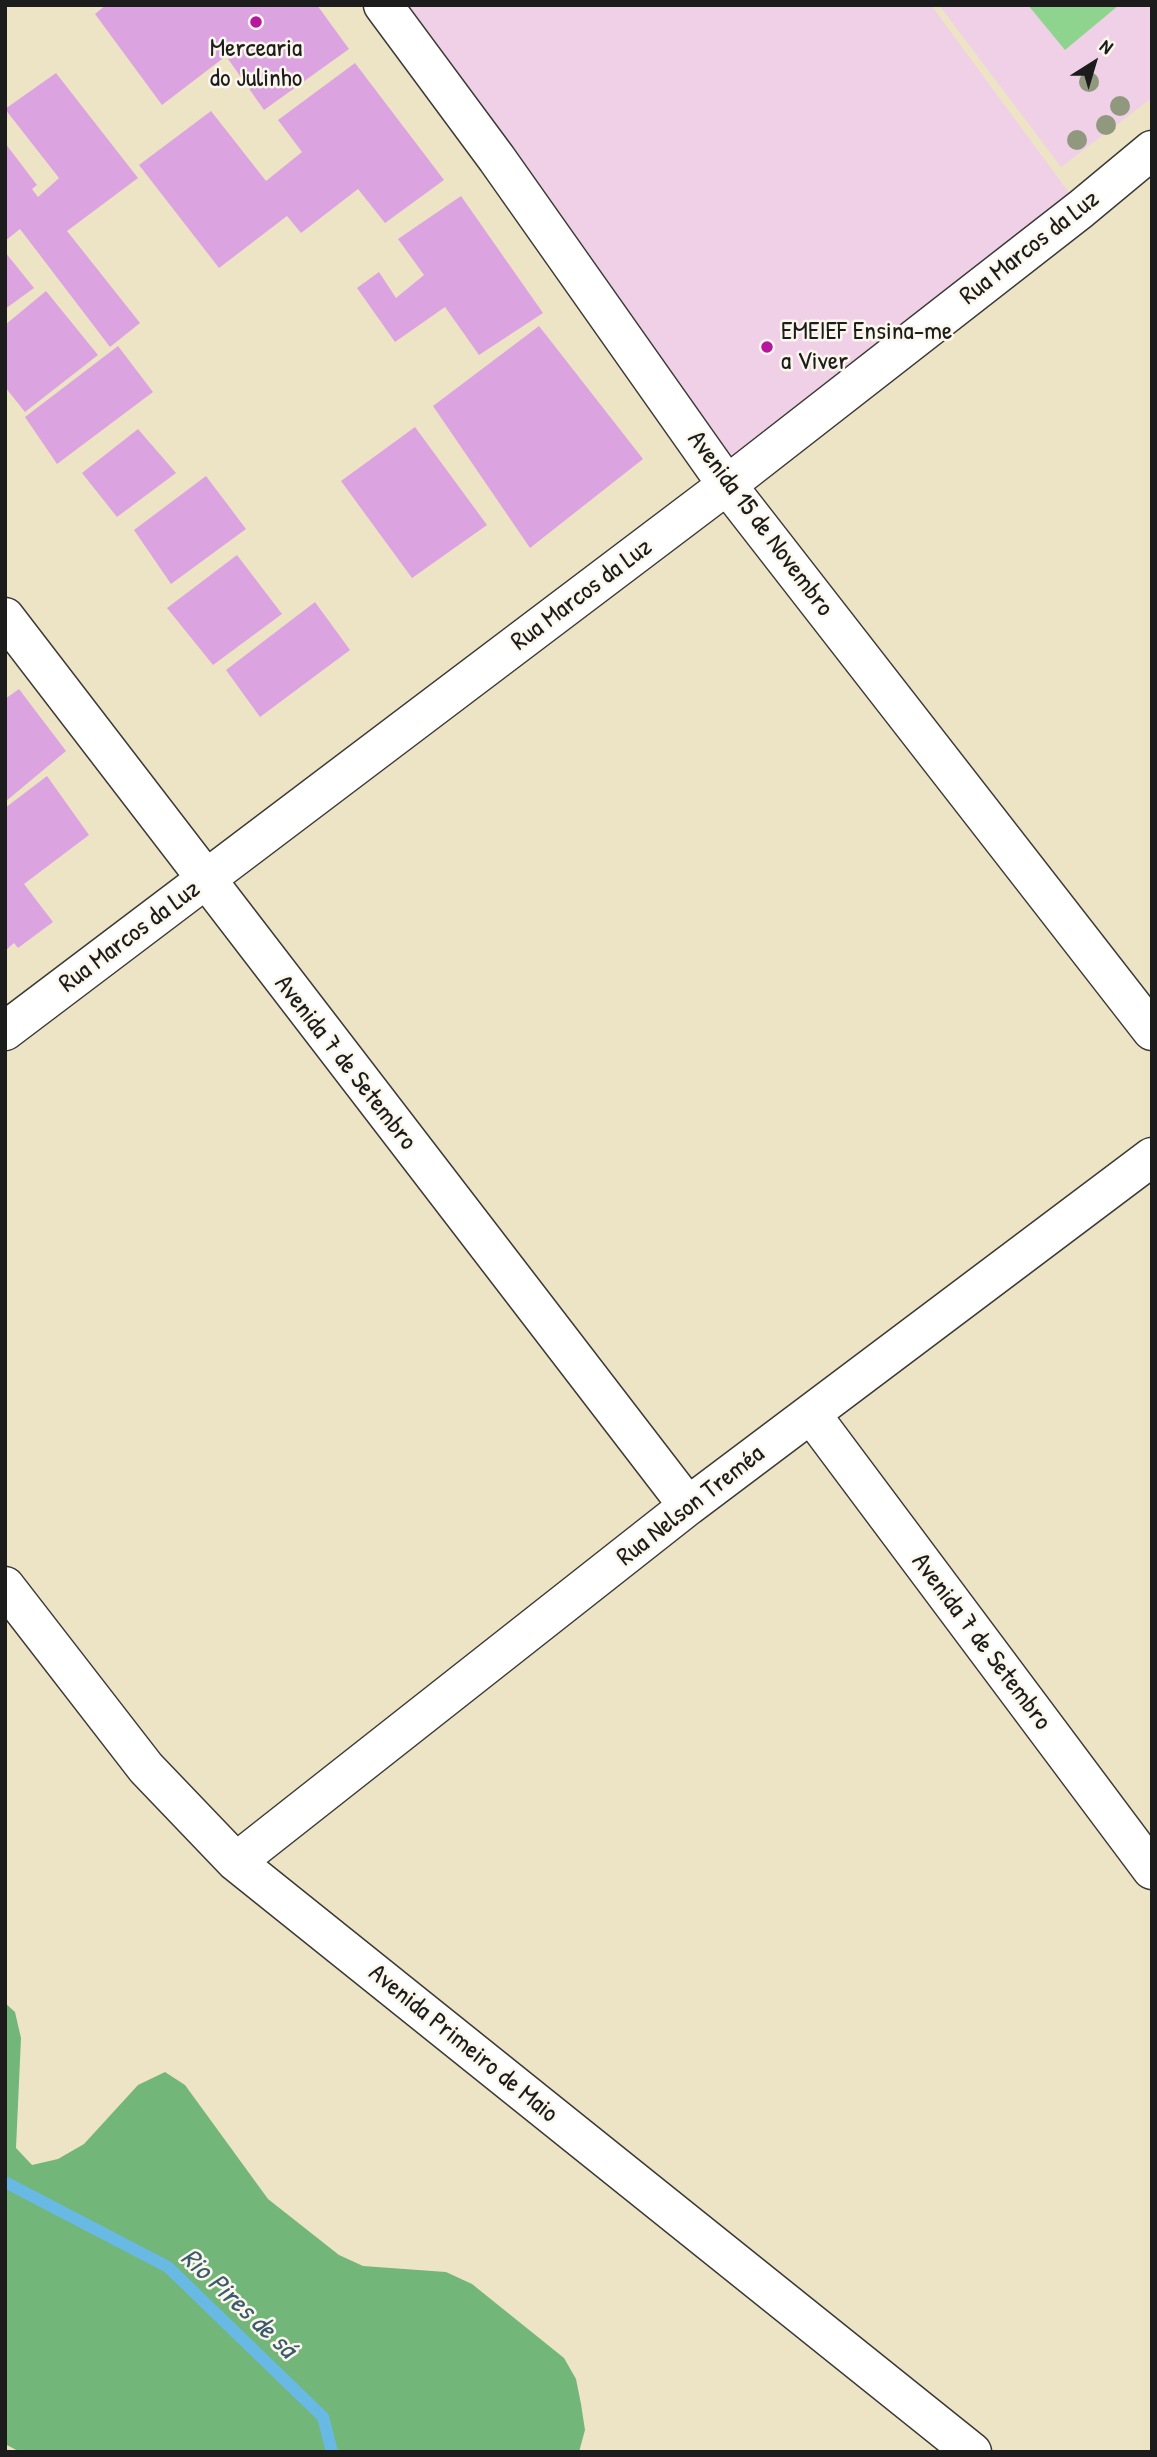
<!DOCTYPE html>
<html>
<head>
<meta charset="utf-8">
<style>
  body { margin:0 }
  #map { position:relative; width:1157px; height:2457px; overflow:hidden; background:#ede4c6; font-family:"Patrick Hand",sans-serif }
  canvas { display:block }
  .frame { position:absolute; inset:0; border:7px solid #1c1c1c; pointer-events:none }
  .north { position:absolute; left:1059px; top:28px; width:70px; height:70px; -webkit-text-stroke:5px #fbf7ec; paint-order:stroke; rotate:37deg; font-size:19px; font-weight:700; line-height:28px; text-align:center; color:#1c1c1c }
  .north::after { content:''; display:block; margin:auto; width:24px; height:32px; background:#1c1c1c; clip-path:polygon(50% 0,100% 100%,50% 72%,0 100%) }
</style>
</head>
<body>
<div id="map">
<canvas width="1157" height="2457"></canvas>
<div class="frame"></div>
<div class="north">N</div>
</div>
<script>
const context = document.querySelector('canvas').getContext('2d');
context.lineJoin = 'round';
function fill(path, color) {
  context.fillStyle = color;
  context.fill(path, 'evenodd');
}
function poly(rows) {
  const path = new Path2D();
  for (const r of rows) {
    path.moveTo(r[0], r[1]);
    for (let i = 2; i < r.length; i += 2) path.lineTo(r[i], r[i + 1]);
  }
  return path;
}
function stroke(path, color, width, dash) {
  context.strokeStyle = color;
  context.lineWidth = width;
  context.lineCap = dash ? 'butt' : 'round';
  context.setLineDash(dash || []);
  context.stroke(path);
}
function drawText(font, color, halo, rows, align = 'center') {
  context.font = font + ' "Patrick Hand",sans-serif';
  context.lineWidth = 5;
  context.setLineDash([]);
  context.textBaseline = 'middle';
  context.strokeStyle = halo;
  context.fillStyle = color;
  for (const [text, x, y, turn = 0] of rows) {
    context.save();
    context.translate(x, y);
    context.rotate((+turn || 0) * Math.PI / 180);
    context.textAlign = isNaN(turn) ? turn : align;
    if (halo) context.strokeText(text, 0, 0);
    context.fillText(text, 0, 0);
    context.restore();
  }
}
fill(poly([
  [383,5,931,5,1081,209,727,485],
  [939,5,1152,5,1152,98,1061,167]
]), '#efd0e6');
fill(poly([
  [1028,5,1119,5,1065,50]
]), '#8ed48e');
fill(poly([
  [5,2003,15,2012,21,2038,16,2148,32,2165,58,2159,84,2144,138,2085,165,2072,185,2085,268,2199,339,2255,363,2266,446,2272,472,2284,564,2358,576,2379,581,2404,585,2430,579,2452,20,2452,5,2444]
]), '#72b679');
stroke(poly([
  [5,2182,168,2267,323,2417,332,2452]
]), '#68bae4', 12);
fill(poly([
  [106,5,317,5,349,49,264,110,226,56,162,105,95,14],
  [355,63,444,180,385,223,358,189,301,233,287,216,219,268,139,165,211,111,266,181,302,152,278,120],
  [56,73,138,178,67,231,140,323,110,347,20,229,5,241,5,143,37,185,32,189,38,197,59,178,5,109],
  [461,196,543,313,479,355,445,307,395,342,357,288,379,272,396,298,424,275,398,239],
  [5,252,34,288,5,309],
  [46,291,98,355,25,412,5,387,5,325],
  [539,326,643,459,530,548,433,406],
  [118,346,153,392,57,464,25,417],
  [415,427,487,525,412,578,341,481],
  [138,429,176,473,117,517,82,473],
  [206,476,246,529,171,584,134,530],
  [237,555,282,614,213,665,167,608],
  [315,602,350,650,260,717,226,670],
  [19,689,66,751,5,802,5,699],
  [47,776,89,835,24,884,53,922,18,948,14,943,5,951,5,808]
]), '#dca3e1');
const minor = poly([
  [383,5,497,159,727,485,1152,1031],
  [5,617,688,1506],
  [5,1031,727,485,1081,209,1152,150],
  [811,1414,1152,1870],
  [5,1586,146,1768,236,1862,972,2452],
  [236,1862,688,1506,1152,1157]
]);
stroke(minor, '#3b3a36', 41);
stroke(minor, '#fff', 38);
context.fillStyle = '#90997e';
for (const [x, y] of [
  [1089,82],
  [1120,106],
  [1106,125],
  [1077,140]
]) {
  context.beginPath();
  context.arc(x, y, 10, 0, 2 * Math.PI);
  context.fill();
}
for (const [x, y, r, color] of [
  [256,22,7,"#b5179e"],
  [767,347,7,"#b5179e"]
]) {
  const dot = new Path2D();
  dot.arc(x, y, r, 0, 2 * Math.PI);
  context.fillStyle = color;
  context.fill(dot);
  stroke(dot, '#fbf7ec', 2.5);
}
drawText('26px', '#1c1c1c', '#fbf7ec', [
  ["Mercearia",256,49],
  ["do Julinho",256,79],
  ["EMEIEF Ensina-me",781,332,"left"],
  ["a Viver",781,362,"left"]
]);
drawText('26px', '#1c1c1c', '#fbf7ec', [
  ["Rua Marcos da Luz",1030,248,-38],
  ["Avenida 15 de Novembro",760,524,53],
  ["Rua Marcos da Luz",582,595,-37],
  ["Rua Marcos da Luz",130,937,-37],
  ["Avenida 7 de Setembro",345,1063,52],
  ["Rua Nelson Treméa",691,1506,-38],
  ["Avenida 7 de Setembro",981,1642,53],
  ["Avenida Primeiro de Maio",463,2044,39]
]);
drawText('italic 28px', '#3a5b6c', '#fbf7ec', [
  ["Rio Pires de sá",238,2304,43]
]);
</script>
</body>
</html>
